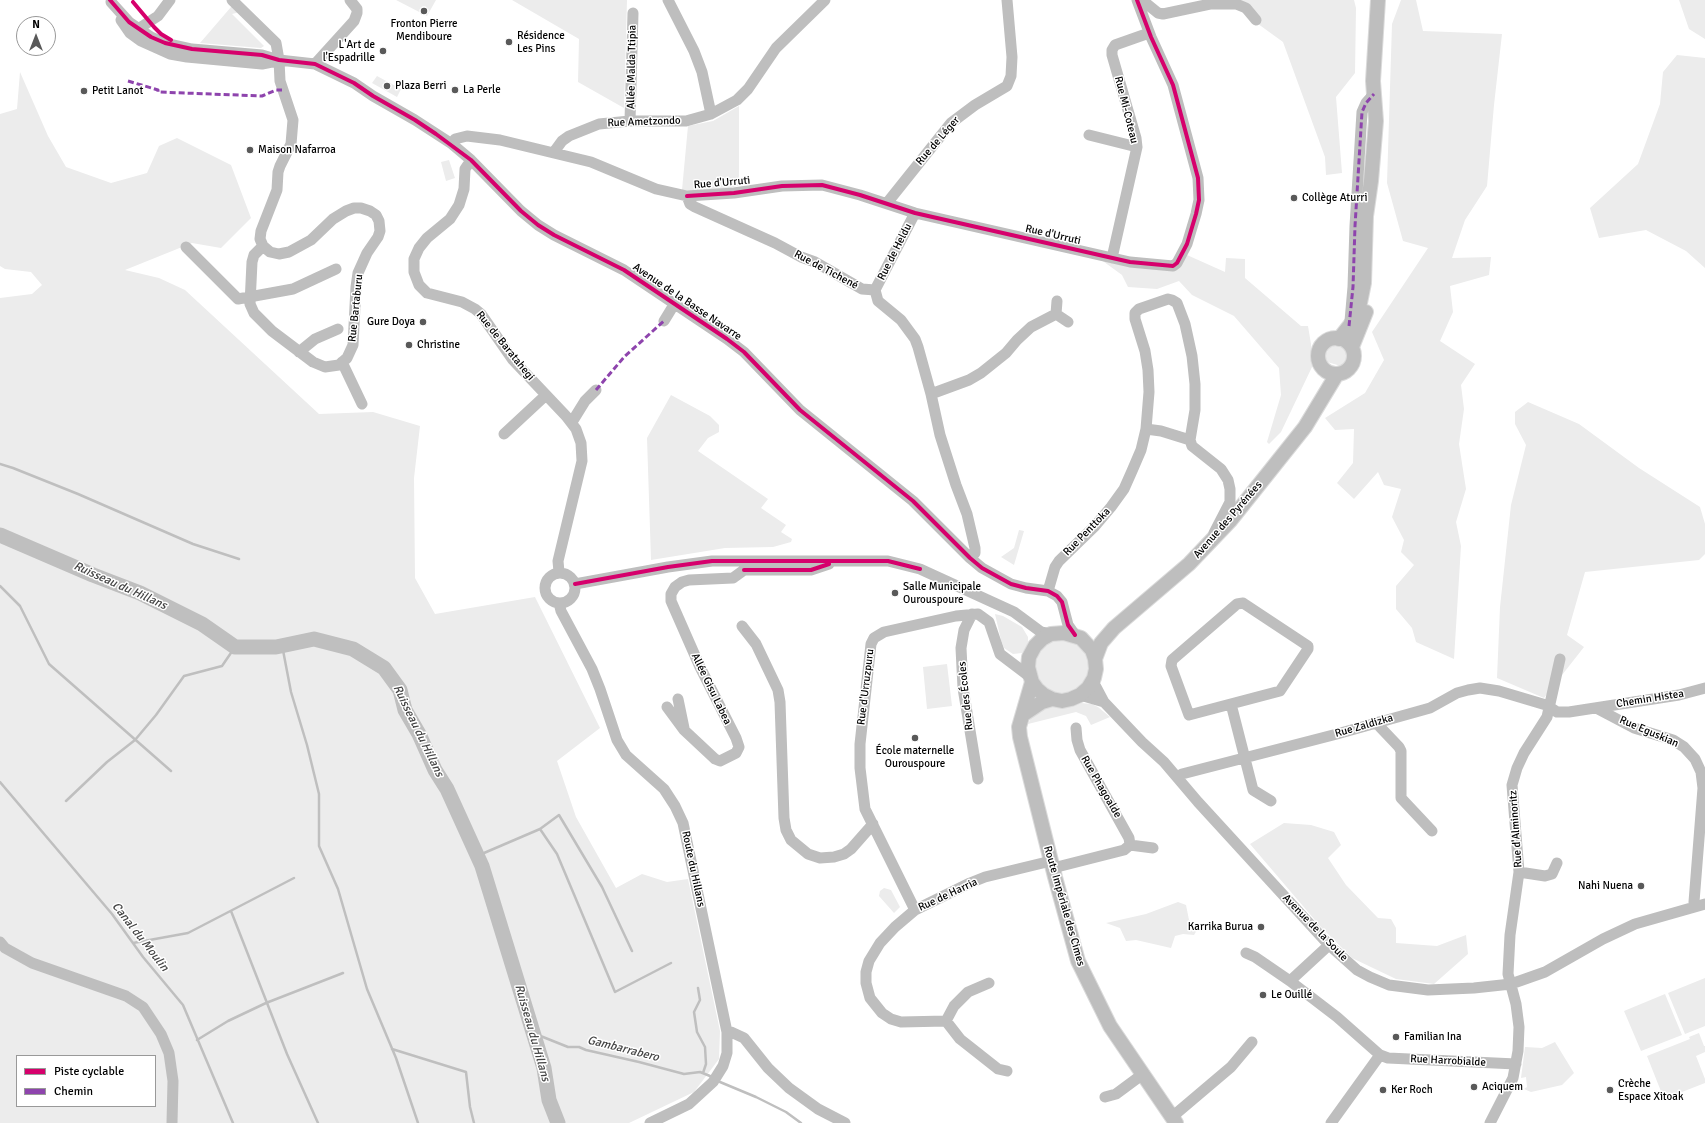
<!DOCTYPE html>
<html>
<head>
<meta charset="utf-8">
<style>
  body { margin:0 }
  #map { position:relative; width:1705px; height:1123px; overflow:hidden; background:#fff; font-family:Signika,sans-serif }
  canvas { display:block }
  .legend { position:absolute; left:16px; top:1055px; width:140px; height:52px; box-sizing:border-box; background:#fff; border:1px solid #999; margin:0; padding:5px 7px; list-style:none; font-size:12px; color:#000 }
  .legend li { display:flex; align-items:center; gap:8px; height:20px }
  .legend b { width:20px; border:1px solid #999 }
  .north { position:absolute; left:16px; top:16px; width:40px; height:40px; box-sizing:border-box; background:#fff; border:1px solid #999; border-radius:50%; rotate:0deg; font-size:11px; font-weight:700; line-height:16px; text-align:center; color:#000 }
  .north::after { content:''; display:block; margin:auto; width:14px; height:18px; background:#595959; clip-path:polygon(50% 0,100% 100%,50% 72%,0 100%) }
</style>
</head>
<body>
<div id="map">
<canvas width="1705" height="1123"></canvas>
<ul class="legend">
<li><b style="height:5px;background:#d6006c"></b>Piste cyclable</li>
<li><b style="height:5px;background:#8e44ad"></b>Chemin</li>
</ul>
<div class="north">N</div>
</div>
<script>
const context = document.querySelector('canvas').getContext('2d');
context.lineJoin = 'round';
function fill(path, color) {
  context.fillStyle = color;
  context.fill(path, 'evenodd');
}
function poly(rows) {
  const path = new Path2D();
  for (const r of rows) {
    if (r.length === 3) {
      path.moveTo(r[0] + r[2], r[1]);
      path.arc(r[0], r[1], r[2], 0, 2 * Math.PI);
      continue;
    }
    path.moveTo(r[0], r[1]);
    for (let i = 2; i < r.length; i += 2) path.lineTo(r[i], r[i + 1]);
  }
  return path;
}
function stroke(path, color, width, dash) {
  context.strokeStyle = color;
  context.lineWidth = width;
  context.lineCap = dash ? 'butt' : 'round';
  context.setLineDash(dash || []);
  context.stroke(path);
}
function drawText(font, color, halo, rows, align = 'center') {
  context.font = font + ' Signika,sans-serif';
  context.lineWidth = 3;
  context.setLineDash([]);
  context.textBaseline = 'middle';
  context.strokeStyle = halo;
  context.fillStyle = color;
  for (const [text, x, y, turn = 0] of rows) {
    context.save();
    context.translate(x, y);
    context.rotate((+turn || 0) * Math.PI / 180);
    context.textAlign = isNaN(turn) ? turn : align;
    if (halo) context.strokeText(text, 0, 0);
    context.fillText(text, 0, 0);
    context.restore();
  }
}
fill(poly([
  [396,0,436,0,427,16],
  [512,0,627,0,624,108,578,82,579,39],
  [1225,0,1354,0,1356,8,1355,73,1336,97,1342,173,1326,175,1325,157,1283,42],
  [1401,0,1416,0,1423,31,1502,34,1494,105,1487,186,1465,220,1452,258,1491,257,1489,275,1450,286,1453,312,1440,341,1475,364,1461,385,1464,409,1459,444,1466,489,1456,522,1461,546,1454,659,1416,642,1412,628,1396,609,1396,586,1414,565,1401,552,1404,540,1392,517,1401,489,1384,485,1378,472,1354,499,1337,483,1353,463,1354,429,1335,430,1325,418,1365,393,1384,360,1372,332,1428,248,1403,241,1387,183,1392,24],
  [1679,0,1705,0,1705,39,1689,29],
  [234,6,240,12,232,14,264,46,261,48,200,43,231,7],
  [1677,55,1705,58,1705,268,1686,251,1646,230,1599,238,1590,208,1638,164,1660,104,1663,72],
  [20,72,48,136,66,167,111,183,147,173,159,146,177,138,231,165,251,218,221,248,192,243,125,270,159,278,185,290,319,414,373,412,420,426,414,478,415,578,435,614,535,597,600,728,557,761,576,817,616,888,642,874,667,882,688,879,720,1031,719,1059,694,1092,629,1123,0,1123,0,298,32,294,42,285,31,272,5,269,0,266,0,114,17,109],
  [17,1056,155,1056,155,1106,17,1106],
  [377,76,401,89,397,97,372,83],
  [739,106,739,185,732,188,692,191,682,190,688,126,713,121],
  [449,160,455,178,446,181,441,162],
  [1187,255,1225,272,1226,258,1245,259,1245,278,1301,326,1308,326,1311,344,1312,367,1281,432,1269,444,1267,442,1281,395,1279,368,1234,316,1192,295,1179,281,1157,289,1128,287,1122,275,1100,259,1165,268],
  [1336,345,1344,347,1348,354,1346,361,1341,366,1327,362,1326,358,1326,354,1329,348],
  [671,395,710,416,719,425,719,432,708,438,698,451,768,499,761,508,786,525,781,532,792,539,791,542,773,547,725,548,651,560,647,438],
  [1528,402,1579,424,1639,468,1700,507,1705,524,1705,554,1699,560,1585,572,1567,635,1584,647,1544,698,1497,678,1500,607,1511,505,1526,445,1515,424,1515,412],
  [1019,530,1024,531,1014,565,1001,557,1014,548],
  [995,614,1003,616,1022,627,1028,637,1028,642,1027,646,1022,653,1013,654,1004,648,1001,640],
  [1068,638,1083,647,1090,663,1086,680,1078,689,1067,694,1055,694,1044,689,1034,675,1034,657,1050,640],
  [947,664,952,706,927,709,923,667],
  [1081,703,1092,704,1098,707,1110,717,1091,725,1086,716,1076,712,1028,724,1032,716,1048,706,1069,707],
  [1284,823,1311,825,1334,832,1341,845,1328,858,1346,885,1378,918,1391,919,1396,928,1396,943,1437,946,1466,935,1468,954,1434,984,1396,979,1352,958,1320,926,1250,844],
  [884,888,891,890,900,907,894,913,879,896,880,891],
  [1178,902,1186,905,1189,920,1197,930,1194,935,1183,934,1175,936,1171,948,1136,940,1126,941,1120,928,1106,923,1146,914],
  [1705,978,1705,1026,1685,1034,1668,993],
  [1665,994,1682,1035,1641,1051,1624,1011],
  [1699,1033,1704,1046,1705,1046,1705,1052,1696,1056,1705,1079,1705,1083,1664,1099,1647,1056,1690,1039,1689,1037],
  [1555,1042,1574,1073,1562,1085,1531,1092,1524,1089,1527,1087,1526,1077,1521,1078,1525,1047,1542,1048]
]), '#ececec');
stroke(poly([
  [0,464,13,468,78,494,193,544,239,559],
  [0,586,20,606,49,664,171,771],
  [282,645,291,692,307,745,319,794,319,846,338,889,367,989,396,1058,418,1123],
  [0,782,112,914,143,957,183,1005,233,1123],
  [66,801,107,762,135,740,156,715,184,676,222,666,235,647],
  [540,829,557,854,615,992,671,963],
  [477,856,540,829,559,815,602,887,632,951],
  [231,911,287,1054,318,1123],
  [133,943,188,933,294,878],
  [698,988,700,1000,694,1012,697,1032,705,1047,706,1064,703,1073],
  [533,1033,568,1047,579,1047,586,1050,639,1062,684,1074,700,1072,710,1076],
  [197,1040,228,1021,266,1003,343,973],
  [392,1049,466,1072,470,1107,474,1123],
  [720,1082,756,1097,786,1112,801,1123]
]), '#bfbfbf', 2.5);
stroke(poly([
  [0,535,93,575,140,593,202,624,235,647,276,647,314,639,353,649,384,668,400,690,405,710,419,734,435,770,447,789,482,866,544,1068,549,1100,558,1123]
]), '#bfbfbf', 15);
const major = poly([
  [1336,356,18],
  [1339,339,1354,320,1359,308,1364,283,1366,216,1371,181,1376,121,1373,81,1378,0],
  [1352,347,1366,312],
  [1095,659,1101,643,1114,628,1189,564,1230,521,1305,427,1337,374],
  [1032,682,1037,689,1044,695,1052,699,1062,701,1071,699,1080,695,1088,688,1094,678,1096,669,1095,659,1092,650,1081,638,1064,633,1051,634,1042,639,1035,646,1029,657,1028,667,1032,682,1019,727,1020,737,1055,877,1078,961,1110,1026,1176,1123],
  [1024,714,1042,702,1052,699]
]);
stroke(major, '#dbdbdb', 16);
stroke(poly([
  [232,0,276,43,279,60,280,81,293,120,291,144,280,166,278,172,277,190,261,231,260,239,263,246,270,252,279,254,289,252,311,240,333,219,346,211,354,208,361,208,370,211,376,215,379,221,380,231,378,237,367,253,358,273,356,287,353,345,347,358,339,365,325,367,313,362,272,331,254,313,250,304,252,262,254,255,263,246],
  [668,0,694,51,702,72,711,114],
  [1142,0,1158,13,1163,14,1210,4,1236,4,1246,8,1256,20],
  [111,2,129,22,151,37,165,43,192,49,262,55,279,60,315,64,354,83,373,96,415,120,452,144,471,160,521,211,538,225,554,235,624,270,727,339,744,352,800,410,913,501,970,558,982,568,1011,584,1026,588,1048,591,1057,596,1062,602,1068,625,1075,635],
  [121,20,130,33,141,41,170,54,187,57,262,64,277,61],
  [141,36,141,27,158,16,170,0],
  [315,64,354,21,357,13,357,9,350,0],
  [630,121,633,13],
  [1089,135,1137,147],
  [452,144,455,139,467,136,500,140,591,162,656,189,687,196,690,204,695,207,775,243,801,257,815,262,862,289,875,290,878,301,901,320,915,339,918,347,931,394,940,435,956,485,967,514,975,548,975,553,970,558],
  [554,152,562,141,569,136,599,124,630,121,686,121,711,114,737,100,748,89,776,48,825,0],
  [471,160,465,169,464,189,459,205,450,219,427,238,419,248,414,259,414,272,419,285,427,293,462,302,475,309,481,314,513,360,566,416,576,429,581,443,582,461,558,561,559,572],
  [687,196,734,193,782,186,822,185,860,195,915,213,1130,262,1173,266,1177,263,1187,244,1196,214,1199,200,1198,178,1173,85,1151,37,1137,0],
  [887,203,951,123,975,105,1007,86,1011,76,1012,57,1007,0],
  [186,247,238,299,293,289,336,269],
  [1112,258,1137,147,1136,138,1112,55,1112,50,1115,45,1149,33],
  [875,290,915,213],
  [1057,301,1056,314,1068,322],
  [664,321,675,303],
  [1350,321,1353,287,1355,226,1362,112,1366,103,1374,94],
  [299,352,315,339,338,329],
  [342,362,362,404],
  [931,394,969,380,981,373,1006,353,1017,340,1031,327,1056,314],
  [572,422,585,401,596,390],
  [504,434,546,395],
  [1190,440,1192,446,1221,469,1228,480,1230,489,1230,502,1214,533],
  [560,588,15],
  [575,584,668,567,712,561,888,561,920,569,1014,612,1041,632,1051,634],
  [1048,591,1055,567,1059,561,1095,526,1111,507,1124,489,1132,471,1141,450,1146,429,1149,392,1148,370,1145,351,1135,319,1135,313,1139,309,1168,299,1172,300,1177,303,1185,324,1192,356,1195,384,1195,410,1190,440,1161,431,1146,429],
  [559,603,561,611,592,669,600,689,617,740,626,755,664,789,675,806,683,823,727,1032,727,1053,723,1066,713,1082,689,1104,650,1123],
  [1243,603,1308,646,1308,649,1280,691,1189,715,1171,666,1172,660,1237,604,1243,603],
  [972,614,964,630,961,648,963,688,978,779],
  [742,626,756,644,778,690,780,702,784,818,786,830,791,840,808,854,820,858,834,857,844,854,851,849,873,824],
  [1094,678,1095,685,1104,702,1142,742,1164,762,1198,802,1329,945,1357,970,1370,977,1389,985,1428,990,1474,988,1511,984,1545,972,1603,939,1635,924,1705,904],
  [1080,695,1104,702],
  [678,699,684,728],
  [1231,704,1253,790,1271,801],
  [667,707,684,730,715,759,720,761,736,753,739,747,736,738,700,667,671,601,671,594,675,587,682,582,689,580,733,578,744,570,811,570,829,564],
  [1596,708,1634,728,1673,740,1684,747,1695,759,1701,772,1703,788,1694,902,1695,906],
  [1379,722,1380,727,1399,747,1401,751,1401,798,1432,831],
  [1178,778,1182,774,1337,734,1430,708,1457,693,1468,690,1480,688,1499,691,1546,705,1557,712,1569,712,1679,695,1705,688],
  [1130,845,1153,848],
  [1053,868,1124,850,1130,845,1129,838,1080,750,1077,740,1076,728],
  [1519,872,1545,876,1552,874,1557,863],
  [915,910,865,809,860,768,860,744,871,644,874,638,884,632,956,616,978,614,989,622,1000,654,1029,676],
  [0,942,5,948,32,963,126,996,143,1007,161,1034,169,1053,173,1081,172,1123],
  [1246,953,1255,957,1290,981,1337,1017,1380,1055,1388,1058,1516,1064],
  [1290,981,1329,945],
  [946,1021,954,1006,968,992,989,983],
  [727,1032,731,1032,744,1038,768,1068,789,1088,818,1109,845,1123],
  [1007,1071,998,1069,960,1039,946,1021,901,1022,891,1019,882,1013,870,998,866,983,866,972,869,961,880,943,895,927,915,910,970,883,985,877,1051,861],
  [1105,1097,1116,1094,1143,1074],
  [1172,1117,1231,1067,1252,1042],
  [1331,1123,1380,1055],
  [1490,1123,1513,1078,1518,1051,1519,1027,1516,1004,1508,974,1510,935,1519,872,1512,785,1517,768,1524,753,1547,717,1560,659]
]), '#bebebe', 11);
stroke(major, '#bebebe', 14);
stroke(poly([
  [128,81,158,90,158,92,262,96,276,90,282,90],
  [1349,326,1353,287,1355,226,1362,112,1366,103,1374,94],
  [596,390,625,356,664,321]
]), '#8e44ad', 3, [6, 3]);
stroke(poly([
  [110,0,129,22,151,37,165,43,192,49,262,55,279,60,315,64,354,83,373,96,415,120,436,134,471,160,521,211,538,225,554,235,624,270,727,339,744,352,800,410,913,501,970,558,982,568,1011,584,1026,588,1048,591,1057,596,1062,602,1068,625,1075,635],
  [133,2,154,27,161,34,171,40],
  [687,196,734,193,782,186,822,185,860,195,915,213,1130,262,1173,266,1177,263,1187,244,1196,214,1199,200,1198,178,1173,85,1151,37,1137,0],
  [744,570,811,570,829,564],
  [575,584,668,567,712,561,888,561,920,569]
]), '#d6006c', 4);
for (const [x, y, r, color] of [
  [424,11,4,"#595959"],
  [509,42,4,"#595959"],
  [383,51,4,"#595959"],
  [387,86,4,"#595959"],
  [455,90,4,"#595959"],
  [84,91,4,"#595959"],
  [250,150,4,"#595959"],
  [1294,198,4,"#595959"],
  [423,322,4,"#595959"],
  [409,345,4,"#595959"],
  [895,593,4,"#595959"],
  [915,738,4,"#595959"],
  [1641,886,4,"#595959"],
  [1261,927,4,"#595959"],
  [1263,995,4,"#595959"],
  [1396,1037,4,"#595959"],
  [1474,1087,4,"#595959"],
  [1383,1090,4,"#595959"],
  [1610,1090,4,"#595959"]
]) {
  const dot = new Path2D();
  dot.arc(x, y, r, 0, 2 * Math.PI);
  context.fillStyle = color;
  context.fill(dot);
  stroke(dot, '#fff', 1.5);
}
drawText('11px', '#000', '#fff', [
  ["Fronton Pierre",424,24,"center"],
  ["Mendiboure",424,37,"center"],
  ["Résidence",517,36],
  ["Les Pins",517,49],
  ["L'Art de",375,45,"right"],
  ["l'Espadrille",375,58,"right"],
  ["Plaza Berri",395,86],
  ["La Perle",463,90],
  ["Petit Lanot",92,91],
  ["Maison Nafarroa",258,150],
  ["Collège Aturri",1302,198],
  ["Gure Doya",415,322,"right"],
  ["Christine",417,345],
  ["Salle Municipale",903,587],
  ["Ourouspoure",903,600],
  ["École maternelle",915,751,"center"],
  ["Ourouspoure",915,764,"center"],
  ["Nahi Nuena",1633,886,"right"],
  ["Karrika Burua",1253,927,"right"],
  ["Le Ouillé",1271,995],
  ["Familian Ina",1404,1037],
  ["Crèche",1618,1084],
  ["Espace Xitoak",1618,1097],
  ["Aciquem",1482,1087],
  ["Ker Roch",1391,1090]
], 'left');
drawText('11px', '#000', '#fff', [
  ["Allée Malda Ttipia",632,67,-89],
  ["Rue Mi-Coteau",1126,110,76],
  ["Rue Ametzondo",644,122,-2],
  ["Rue de Léger",938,141,-49],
  ["Rue d'Urruti",722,183,-5],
  ["Rue d'Urruti",1053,235,13],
  ["Rue de Heldu",895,252,-63],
  ["Rue de Tichené",826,270,28],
  ["Avenue de la Basse Navarre",687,302,34],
  ["Rue Bartaburu",356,308,-84],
  ["Rue de Baratahegi",505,346,51],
  ["Avenue des Pyrénées",1228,520,-49],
  ["Rue Penttoka",1087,532,-46],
  ["Rue d'Urruzpuru",866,687,-83],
  ["Allée Gisu Labea",711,689,64],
  ["Rue des Écoles",966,696,-96],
  ["Chemin Histea",1650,699,-9],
  ["Rue Zaldizka",1364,726,-16],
  ["Rue Eguskian",1649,732,23],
  ["Rue Phagoalde",1101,787,60],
  ["Rue d'Alminoritz",1516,829,-94],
  ["Route du Hillans",693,869,78],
  ["Rue de Harria",948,895,-25],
  ["Route Impériale des Cimes",1064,906,74],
  ["Avenue de la Soule",1315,928,46],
  ["Rue Harrobialde",1448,1061,3]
]);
drawText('italic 12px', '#444', '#fff', [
  ["Ruisseau du Hillans",120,586,24],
  ["Ruisseau du Hillans",418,731,64],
  ["Canal du Moulin",140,937,52],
  ["Ruisseau du Hillans",532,1033,74],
  ["Gambarrabero",623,1049,14]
]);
</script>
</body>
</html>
